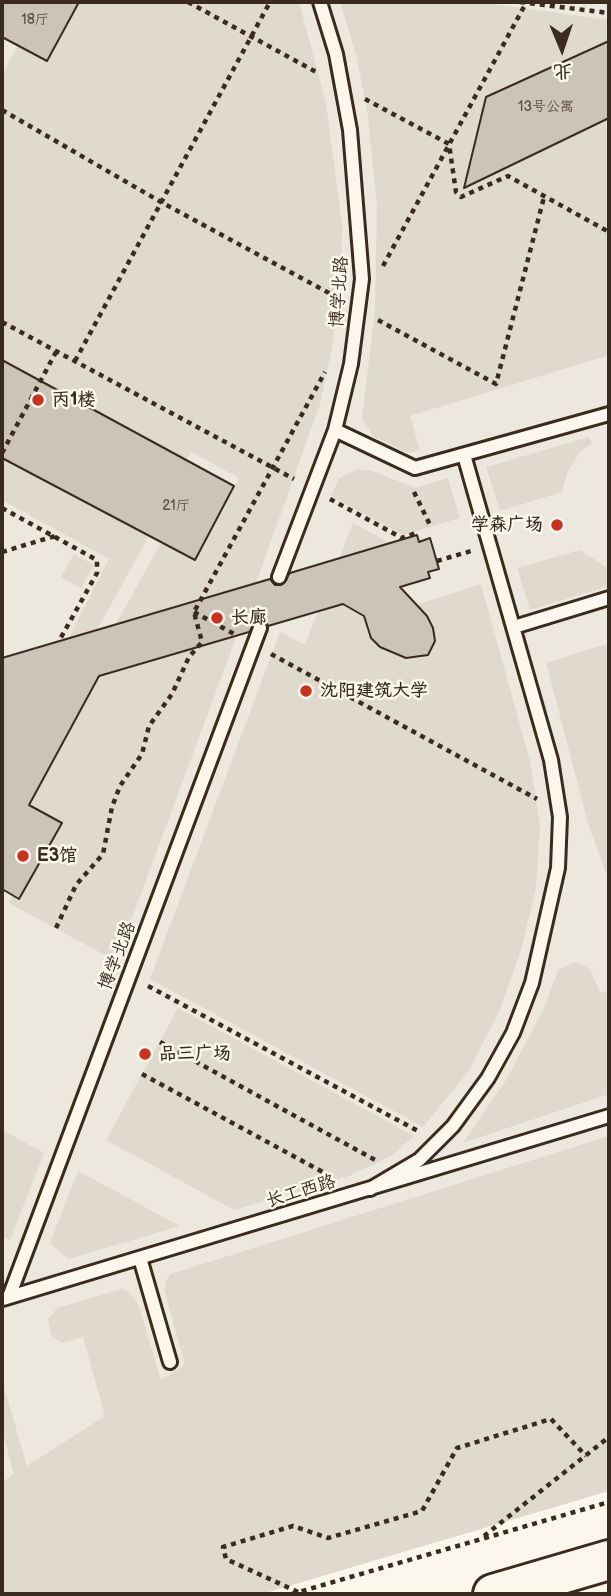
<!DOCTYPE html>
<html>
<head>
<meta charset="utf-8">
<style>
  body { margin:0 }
  #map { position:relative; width:611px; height:1596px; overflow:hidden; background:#fbf7ec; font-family:"Balsamiq Sans","LXGW WenKai TC",sans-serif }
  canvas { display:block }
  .frame { position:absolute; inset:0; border:4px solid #3b2a1e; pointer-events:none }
  .north { position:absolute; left:527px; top:14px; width:70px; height:70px; -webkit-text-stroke:5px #fbf7ec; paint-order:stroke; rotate:178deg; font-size:19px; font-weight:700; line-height:28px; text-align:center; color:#3b2a1e }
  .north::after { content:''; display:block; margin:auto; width:24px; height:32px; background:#3b2a1e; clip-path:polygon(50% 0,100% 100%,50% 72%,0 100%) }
</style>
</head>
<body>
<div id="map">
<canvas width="611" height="1596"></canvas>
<div class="frame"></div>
<div class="north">北</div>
</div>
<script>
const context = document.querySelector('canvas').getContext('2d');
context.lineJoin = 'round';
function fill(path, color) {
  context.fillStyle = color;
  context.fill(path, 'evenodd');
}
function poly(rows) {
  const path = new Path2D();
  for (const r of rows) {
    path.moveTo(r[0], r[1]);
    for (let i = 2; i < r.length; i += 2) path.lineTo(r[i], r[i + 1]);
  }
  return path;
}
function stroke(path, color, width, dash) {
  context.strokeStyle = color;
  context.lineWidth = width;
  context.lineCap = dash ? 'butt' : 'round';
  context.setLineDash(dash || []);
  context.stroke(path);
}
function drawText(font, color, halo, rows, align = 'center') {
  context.font = font + ' "Balsamiq Sans","LXGW WenKai TC",sans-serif';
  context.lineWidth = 5;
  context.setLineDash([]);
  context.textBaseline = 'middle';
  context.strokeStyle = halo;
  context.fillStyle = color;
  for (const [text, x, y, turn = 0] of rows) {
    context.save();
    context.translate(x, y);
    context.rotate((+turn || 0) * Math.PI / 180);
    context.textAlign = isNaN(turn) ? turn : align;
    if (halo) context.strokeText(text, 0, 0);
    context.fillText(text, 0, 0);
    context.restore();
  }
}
fill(poly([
  [2,2,609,2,609,1381,2,1570]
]), '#ede8dd');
fill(poly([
  [79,2,299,2,326,103,342,225,341,285,332,347,320,404,256,583,116,624,161,543,195,560,239,478,191,452,186,460,2,360,2,75,18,46,47,61],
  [340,2,479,2,609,20,609,42,486,97,465,187,609,118,609,355,410,416,420,450,414,452,406,452,374,437,362,419,375,309,377,206,367,109,356,55],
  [589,437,592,443,580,452,568,471,562,492,500,511,486,467],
  [6,460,105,513,121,483,136,491,120,521,149,536,97,630,69,638,109,559,2,500,2,468],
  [357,469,372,471,416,488,448,478,460,518,403,535,331,496,339,478],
  [353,523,390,543,339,559],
  [580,550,609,569,609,586,530,610,517,568],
  [74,554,94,565,81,588,61,577],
  [481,584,530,761,540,826,536,888,521,950,499,1012,468,1072,423,1127,150,979,280,632,305,645,318,612,343,604,364,616,371,638,380,647,392,654,419,658,428,655,435,641,427,617,416,605],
  [237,635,116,961,9,903,13,895,19,898,62,823,29,805,99,676],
  [609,643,609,882,588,823,546,663],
  [575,962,590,969,600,993,609,990,609,1094,463,1143,506,1080,543,1010,559,969],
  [178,1008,414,1136,391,1156,349,1176,234,1210,106,1140],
  [2,1130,44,1153,10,1240,2,1235],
  [609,1136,609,1491,262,1594,2,1594,2,1482,14,1474,2,1430,2,1380,27,1466,105,1416,83,1337,62,1343,51,1335,48,1320,57,1308,122,1289,129,1292,138,1304,161,1380,185,1365,165,1293,165,1282,171,1274],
  [78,1171,180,1226,69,1259,50,1243]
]), '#dfd9ce');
const building = poly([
  [2,2,79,2,47,61,2,37,2,2],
  [609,41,609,118,464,188,486,97,609,41],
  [2,360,234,486,195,560,2,458,2,360],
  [417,535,419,542,430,538,439,569,428,572,430,578,400,587,427,616,433,628,435,641,428,655,406,658,380,647,371,638,364,616,343,604,268,626,264,620,258,620,249,632,99,676,29,805,62,823,19,899,2,889,2,658,270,579,275,585,281,585,290,573,417,535]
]);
fill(building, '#ccc4b9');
stroke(building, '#3b2a1e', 2);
const lane = poly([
  [335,430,415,468,609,414],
  [279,577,335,430,351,364,362,279,350,130,336,54,320,2],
  [514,627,609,598],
  [370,1189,419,1160,453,1126,488,1078,513,1033,532,983,558,868,560,817,551,760,464,455],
  [140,1258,170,1362],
  [9,1297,260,628],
  [3,1299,609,1116]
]);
const primary = poly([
  [493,1594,609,1560]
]);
stroke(lane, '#3b2a1e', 18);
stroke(primary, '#3b2a1e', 44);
stroke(poly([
  [188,2,318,73],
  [520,2,609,13],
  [365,99,449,144,456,192,461,197,508,176,609,232],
  [2,110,161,202,340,299],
  [383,266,526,3],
  [378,320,496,384,544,197],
  [2,322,294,479],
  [75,361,270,2],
  [2,453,56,352],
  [414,492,431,527],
  [330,499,402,538,416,533],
  [2,508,97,560,97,573,59,641],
  [2,552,55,536],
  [437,561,471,551],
  [194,612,236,635],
  [271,654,537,799],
  [56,928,76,885,103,854,112,807,120,786,142,754,149,726,172,694,189,657,202,642,194,612,325,372],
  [148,986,418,1131],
  [160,1042,377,1161],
  [142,1074,332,1177],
  [484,1536,609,1437],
  [298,1592,226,1559,223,1547,293,1526,328,1538,422,1511,457,1448,551,1419,586,1456],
  [292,1594,609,1502]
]), '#3b2a1e', 4.5, [5, 5]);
stroke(lane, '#fbf7ec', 12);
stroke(primary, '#fbf7ec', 38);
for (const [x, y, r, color] of [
  [38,400,7,"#c8321e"],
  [557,525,7,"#c8321e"],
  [217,618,7,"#c8321e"],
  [306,691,7,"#c8321e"],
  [23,856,7,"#c8321e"],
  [145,1054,7,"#c8321e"]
]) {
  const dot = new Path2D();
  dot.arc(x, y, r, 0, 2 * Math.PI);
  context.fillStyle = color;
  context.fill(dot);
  stroke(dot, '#fbf7ec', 2.5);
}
drawText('14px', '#5f5045', null, [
  ["18厅",35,20],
  ["13号公寓",546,107],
  ["21厅",176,506]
]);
drawText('18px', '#3b2a1e', '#fbf7ec', [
  ["博学北路",340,292,-86],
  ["博学北路",118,956,-69],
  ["长工西路",301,1192,-17]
]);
drawText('bold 18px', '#3b2a1e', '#fbf7ec', [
  ["丙1楼",52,400],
  ["学森广场",543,525,"right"],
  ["长廊",231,618],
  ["沈阳建筑大学",320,691],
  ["E3馆",37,856],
  ["品三广场",159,1054]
], 'left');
</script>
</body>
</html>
